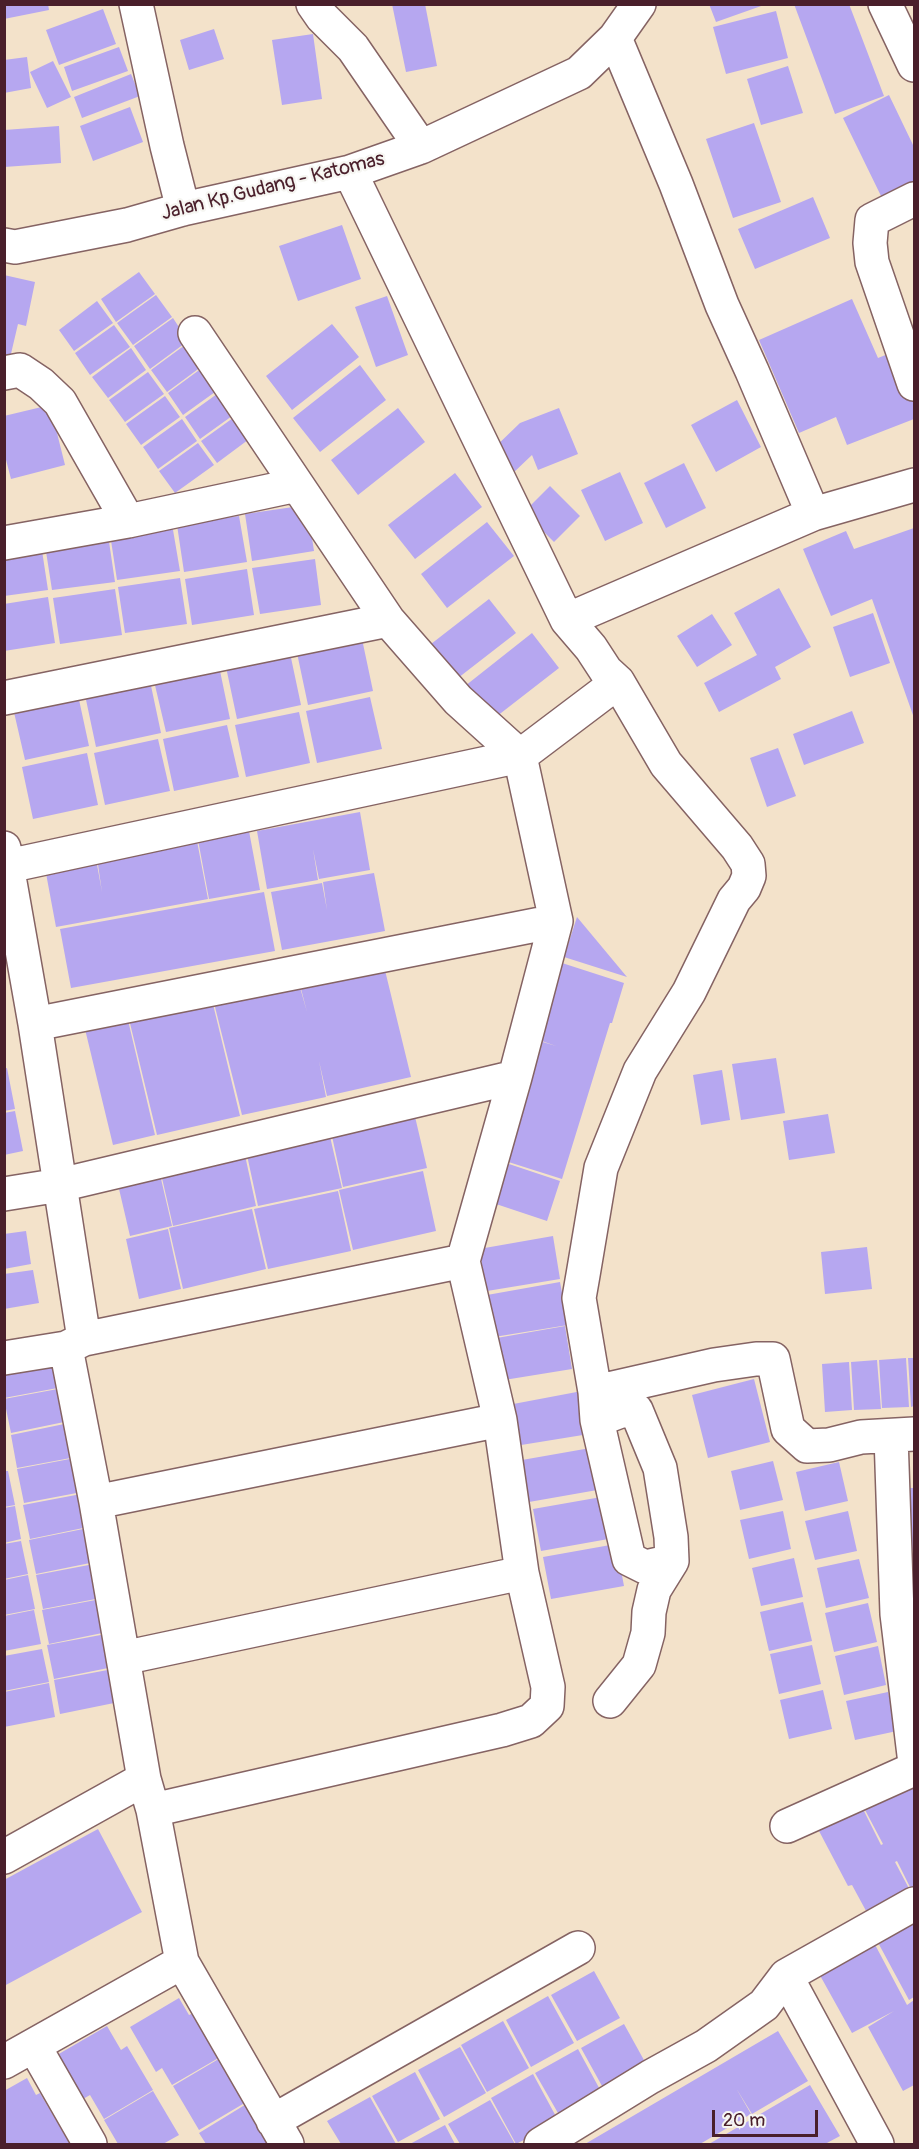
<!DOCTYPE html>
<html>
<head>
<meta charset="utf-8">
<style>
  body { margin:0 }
  #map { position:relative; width:919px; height:2149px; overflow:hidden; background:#f3e2ca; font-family:Pangolin,sans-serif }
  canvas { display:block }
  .frame { position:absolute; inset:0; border:6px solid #4a1f2b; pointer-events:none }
  .scale { position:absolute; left:712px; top:2110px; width:106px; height:27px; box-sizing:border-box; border:3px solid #4a1f2b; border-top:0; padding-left:8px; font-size:18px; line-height:21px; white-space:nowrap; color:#4a1f2b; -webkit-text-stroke:4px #f6f6f2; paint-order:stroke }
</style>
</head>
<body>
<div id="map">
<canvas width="919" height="2149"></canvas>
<div class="frame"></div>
<div class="scale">20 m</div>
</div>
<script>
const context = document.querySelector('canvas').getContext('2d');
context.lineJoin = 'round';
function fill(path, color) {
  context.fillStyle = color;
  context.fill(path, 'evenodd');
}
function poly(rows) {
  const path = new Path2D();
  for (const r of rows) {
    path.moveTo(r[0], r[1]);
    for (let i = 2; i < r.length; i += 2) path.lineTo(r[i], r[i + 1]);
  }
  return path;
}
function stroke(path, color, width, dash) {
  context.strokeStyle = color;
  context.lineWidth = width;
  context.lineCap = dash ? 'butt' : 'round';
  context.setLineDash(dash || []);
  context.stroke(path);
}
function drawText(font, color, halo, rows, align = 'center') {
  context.font = font + ' Pangolin,sans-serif';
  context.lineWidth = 4.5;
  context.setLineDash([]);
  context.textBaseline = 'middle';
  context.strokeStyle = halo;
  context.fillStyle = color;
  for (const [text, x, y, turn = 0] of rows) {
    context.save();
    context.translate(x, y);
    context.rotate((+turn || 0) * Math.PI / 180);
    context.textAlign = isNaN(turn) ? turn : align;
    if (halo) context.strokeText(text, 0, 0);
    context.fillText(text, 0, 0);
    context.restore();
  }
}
fill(poly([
  [4,4,48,4,49,10,4,19],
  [392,4,425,4,437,66,406,72],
  [709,4,764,4,764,5,716,22],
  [794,4,849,4,884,96,835,114],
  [103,9,116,44,59,65,46,30],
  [776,11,788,58,726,74,713,27],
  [214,29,224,59,189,70,180,40],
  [313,34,322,99,282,105,272,40],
  [119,47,128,71,72,91,64,67],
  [27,57,31,88,4,93,4,60],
  [53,61,71,97,47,108,30,72],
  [788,66,803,113,761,125,747,79],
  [131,74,140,96,82,118,74,97],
  [889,95,914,147,914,182,882,198,843,118],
  [130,107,143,142,93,161,80,126],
  [754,123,781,202,733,218,706,139],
  [59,126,61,163,4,167,4,130],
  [813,197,830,238,755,269,738,229],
  [342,225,361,279,298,301,279,246],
  [139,272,155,294,116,322,101,299],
  [4,275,35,282,26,326,18,324,10,358,4,357],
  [156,295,172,317,133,345,117,323],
  [387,296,408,355,376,367,355,307],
  [852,299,878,358,898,350,914,395,914,419,847,445,836,417,799,433,759,340],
  [97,301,113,323,74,351,59,330],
  [173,318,188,341,150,369,134,346],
  [332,324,359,357,292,410,266,376],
  [114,325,130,347,90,375,75,353],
  [189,342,205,364,167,392,151,370],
  [131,348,146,370,108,398,92,377],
  [206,365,222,387,183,415,168,393],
  [360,365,386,400,320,452,293,418],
  [148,372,164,394,125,422,109,400],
  [224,389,239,411,200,439,185,417],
  [165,396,180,417,141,445,126,424],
  [737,400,761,447,716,472,691,425],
  [50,405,65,465,11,479,4,452,4,416],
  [398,408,425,442,358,495,331,460],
  [559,408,578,454,538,470,532,455,512,474,491,451,520,423],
  [240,413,256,434,217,463,201,441],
  [182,419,197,441,158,469,143,447],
  [198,443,214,465,175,493,159,471],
  [684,463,706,508,666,528,644,483],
  [620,472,643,523,605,541,581,490],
  [455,473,482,507,415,559,388,525],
  [550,486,580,516,554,542,524,512],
  [307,505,314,551,252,561,245,514],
  [239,516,247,562,184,572,177,525],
  [487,522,514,556,447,608,421,574],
  [172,524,180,571,117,580,110,534],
  [914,528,914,718,872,599,831,616,803,549,846,531,854,549],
  [108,535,115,582,52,590,45,545],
  [41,544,48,590,4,596,4,549],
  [315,559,321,605,260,614,252,568],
  [247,569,254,615,192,625,185,579],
  [180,578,187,624,125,633,118,587],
  [779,588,811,647,775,667,781,679,719,712,704,683,757,655,734,613],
  [115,589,122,635,60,644,53,598],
  [48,597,55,643,4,651,4,604],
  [489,599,516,633,449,685,422,651],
  [873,613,890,663,850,677,833,627],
  [712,614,732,645,697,667,677,636],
  [532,633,559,668,492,720,465,686],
  [362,639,373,691,308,705,297,653],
  [290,653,301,705,237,719,226,667],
  [219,666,230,719,166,732,154,681],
  [150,681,161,733,96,747,85,695],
  [78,695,89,746,25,760,13,708],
  [370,697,382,749,317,763,306,711],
  [852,711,864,743,804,765,793,734],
  [299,712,310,763,246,777,235,725],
  [227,725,239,777,174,791,163,739],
  [158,739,170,791,105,805,94,753],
  [778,748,796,796,767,807,750,758],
  [87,753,98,805,33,819,22,767],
  [360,812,370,870,319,879,313,849,318,880,267,889,257,831],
  [249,831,260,890,209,899,198,840],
  [197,841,208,899,56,927,45,868,96,859,102,892,97,858],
  [374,873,385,931,282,950,271,892,322,883,327,910,323,882],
  [264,892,275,951,71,988,60,929],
  [577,917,627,977,564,957],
  [382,958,411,1077,327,1096,319,1061,326,1097,242,1115,212,995,297,977,307,1012,298,977],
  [562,963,624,983,612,1023,610,1023,562,1179,499,1159,536,1040,556,1046,536,1039],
  [211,996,240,1116,157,1135,128,1015],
  [127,1016,155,1135,113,1145,84,1025],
  [776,1058,785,1113,741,1120,732,1064],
  [7,1068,15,1109,4,1111,4,1069],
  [722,1070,730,1120,701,1125,693,1075],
  [413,1108,427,1168,343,1187,330,1127],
  [15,1111,23,1151,4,1155,4,1113],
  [828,1114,835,1153,789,1160,783,1121],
  [328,1128,342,1188,258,1206,245,1146],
  [243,1146,256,1206,173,1226,159,1165],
  [497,1160,560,1181,547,1221,484,1200],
  [158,1166,172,1226,130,1236,116,1176],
  [423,1171,436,1231,353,1250,339,1190],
  [338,1191,351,1251,268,1269,254,1209],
  [252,1209,266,1269,183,1289,169,1228],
  [168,1229,181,1289,139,1299,126,1239],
  [26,1231,31,1264,4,1269,4,1234],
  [553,1236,560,1279,487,1291,479,1249],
  [867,1247,872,1289,825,1294,821,1252],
  [33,1270,39,1303,4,1309,4,1274],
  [560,1282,568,1325,494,1337,487,1295],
  [565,1326,572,1369,498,1381,491,1339],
  [56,1353,63,1387,4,1398,4,1363],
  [906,1358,909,1407,882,1408,879,1360],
  [908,1358,914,1358,914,1406,911,1407],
  [877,1360,881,1409,854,1410,851,1362],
  [849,1362,852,1410,825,1412,822,1364],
  [754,1379,770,1442,708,1458,692,1395],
  [63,1388,69,1421,11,1433,4,1399],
  [582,1391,589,1434,515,1446,508,1405],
  [69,1423,76,1457,17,1468,11,1435],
  [596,1447,603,1489,529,1502,522,1460],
  [75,1458,82,1492,24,1503,17,1469],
  [773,1461,783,1500,740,1510,731,1471],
  [839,1462,848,1501,805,1511,796,1472],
  [4,1471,8,1471,15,1505,4,1507],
  [901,1488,914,1488,914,1550,904,1551],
  [81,1494,88,1527,30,1539,23,1505],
  [607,1496,614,1538,541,1551,533,1509],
  [15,1506,21,1539,4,1543,4,1508],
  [783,1511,791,1549,749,1559,740,1520],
  [848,1511,857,1551,815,1560,805,1521],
  [88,1528,95,1562,36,1574,29,1540],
  [21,1541,28,1574,4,1579,4,1544],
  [616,1544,624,1586,551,1599,543,1557],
  [794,1558,803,1597,761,1606,752,1568],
  [859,1559,869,1598,826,1608,817,1568],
  [94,1564,101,1598,43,1609,36,1575],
  [28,1575,35,1609,4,1615,4,1580],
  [101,1599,107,1632,49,1644,42,1610],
  [803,1602,812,1641,769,1651,760,1612],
  [868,1603,877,1642,834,1652,825,1613],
  [34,1610,41,1644,4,1651,4,1616],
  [106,1634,113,1667,54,1679,47,1645],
  [812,1645,821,1684,779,1694,770,1654],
  [878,1646,886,1685,844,1695,835,1656],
  [42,1649,49,1682,4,1691,4,1656],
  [113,1669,119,1702,60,1714,54,1680],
  [49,1683,55,1717,4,1727,4,1692],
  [823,1690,832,1729,789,1739,780,1700],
  [888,1692,897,1731,855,1740,846,1701],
  [914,1781,914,1895,897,1861,895,1862,914,1898,871,1920,852,1885,848,1886,819,1831,863,1809,881,1845,883,1844,864,1808],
  [98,1829,142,1912,4,1986,4,1880],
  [914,1914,914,1997,909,2000,875,1937],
  [872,1939,907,2005,914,2000,914,2085,903,2091,868,2027,894,2011,852,2033,817,1970],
  [594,1971,620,2018,577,2041,551,1995],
  [548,1996,574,2043,531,2067,506,2020],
  [179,1998,189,2015,196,2012,222,2056,172,2085,162,2068,156,2072,130,2027],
  [503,2021,529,2068,487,2092,461,2045],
  [624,2024,650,2071,607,2095,581,2048],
  [107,2026,121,2050,127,2046,153,2090,104,2119,90,2095,83,2099,57,2055],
  [778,2031,808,2081,752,2114,736,2088,751,2114,700,2144,585,2144],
  [460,2047,486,2093,444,2117,418,2070],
  [578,2049,604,2097,562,2120,535,2073],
  [222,2057,248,2101,199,2130,173,2086],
  [415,2072,440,2119,398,2142,372,2096],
  [533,2074,559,2122,516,2144,491,2098],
  [27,2078,36,2095,40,2093,70,2144,4,2144,4,2091],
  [810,2085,840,2136,825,2144,709,2144],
  [153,2091,179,2135,163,2144,118,2144,104,2120],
  [370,2097,396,2144,341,2144,327,2121],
  [490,2100,515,2144,460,2144,448,2124],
  [248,2103,272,2144,206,2144,199,2133],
  [445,2125,455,2144,410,2144]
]), '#b6a7f0');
const minor = poly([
  [136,4,167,146,183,209],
  [313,4,322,17,353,48,421,147],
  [885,4,914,65],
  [615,38,676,184,722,305,752,371,813,514],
  [350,172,567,620,591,648,606,671,618,682,666,764,737,847,748,864,749,876,744,888,734,900,689,992,640,1071,601,1168,583,1275,579,1298,595,1392,597,1420,621,1411,636,1410,660,1468,671,1537,672,1561,654,1590,649,1612,648,1633,639,1665,610,1701],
  [914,199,872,220,870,243,872,262,914,384],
  [4,245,15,247,127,225,183,209,350,172,421,147,579,73,615,38,639,4],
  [4,373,20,370,41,384,60,402,128,521],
  [4,543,128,521,297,485],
  [567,620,813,514,914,485],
  [4,698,388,620],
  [4,848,35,1024,84,1339],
  [8,866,520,756,618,682],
  [35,1024,556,921],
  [4,1194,60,1185,515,1077],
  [66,1348,96,1502,144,1779,153,1810,182,1962,287,2144],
  [4,1358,66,1348,84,1339,463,1261],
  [595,1392,714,1365,756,1359,773,1359,788,1429,807,1446,829,1445,861,1437,914,1434],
  [597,1420,629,1559,645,1567,672,1561],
  [891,1436,897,1614,914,1755],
  [96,1502,500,1420],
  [123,1658,522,1573],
  [153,1810,502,1730,531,1721,547,1706,548,1687,522,1573,500,1420,463,1261,515,1077,556,921,520,756,458,700,388,620,195,333],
  [787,1826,914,1769],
  [4,1857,144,1779],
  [786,1976,877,2144],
  [34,2046,90,2144],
  [4,2062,182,1962],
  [273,2121,578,1948],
  [541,2144,650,2077,706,2046,764,2005,786,1976,914,1904]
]);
stroke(minor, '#856363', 36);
stroke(minor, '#fff', 33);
drawText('20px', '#4a1f2b', '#f6f6f2', [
  ["Jalan Kp.Gudang - Katomas",273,187,-14]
]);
</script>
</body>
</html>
